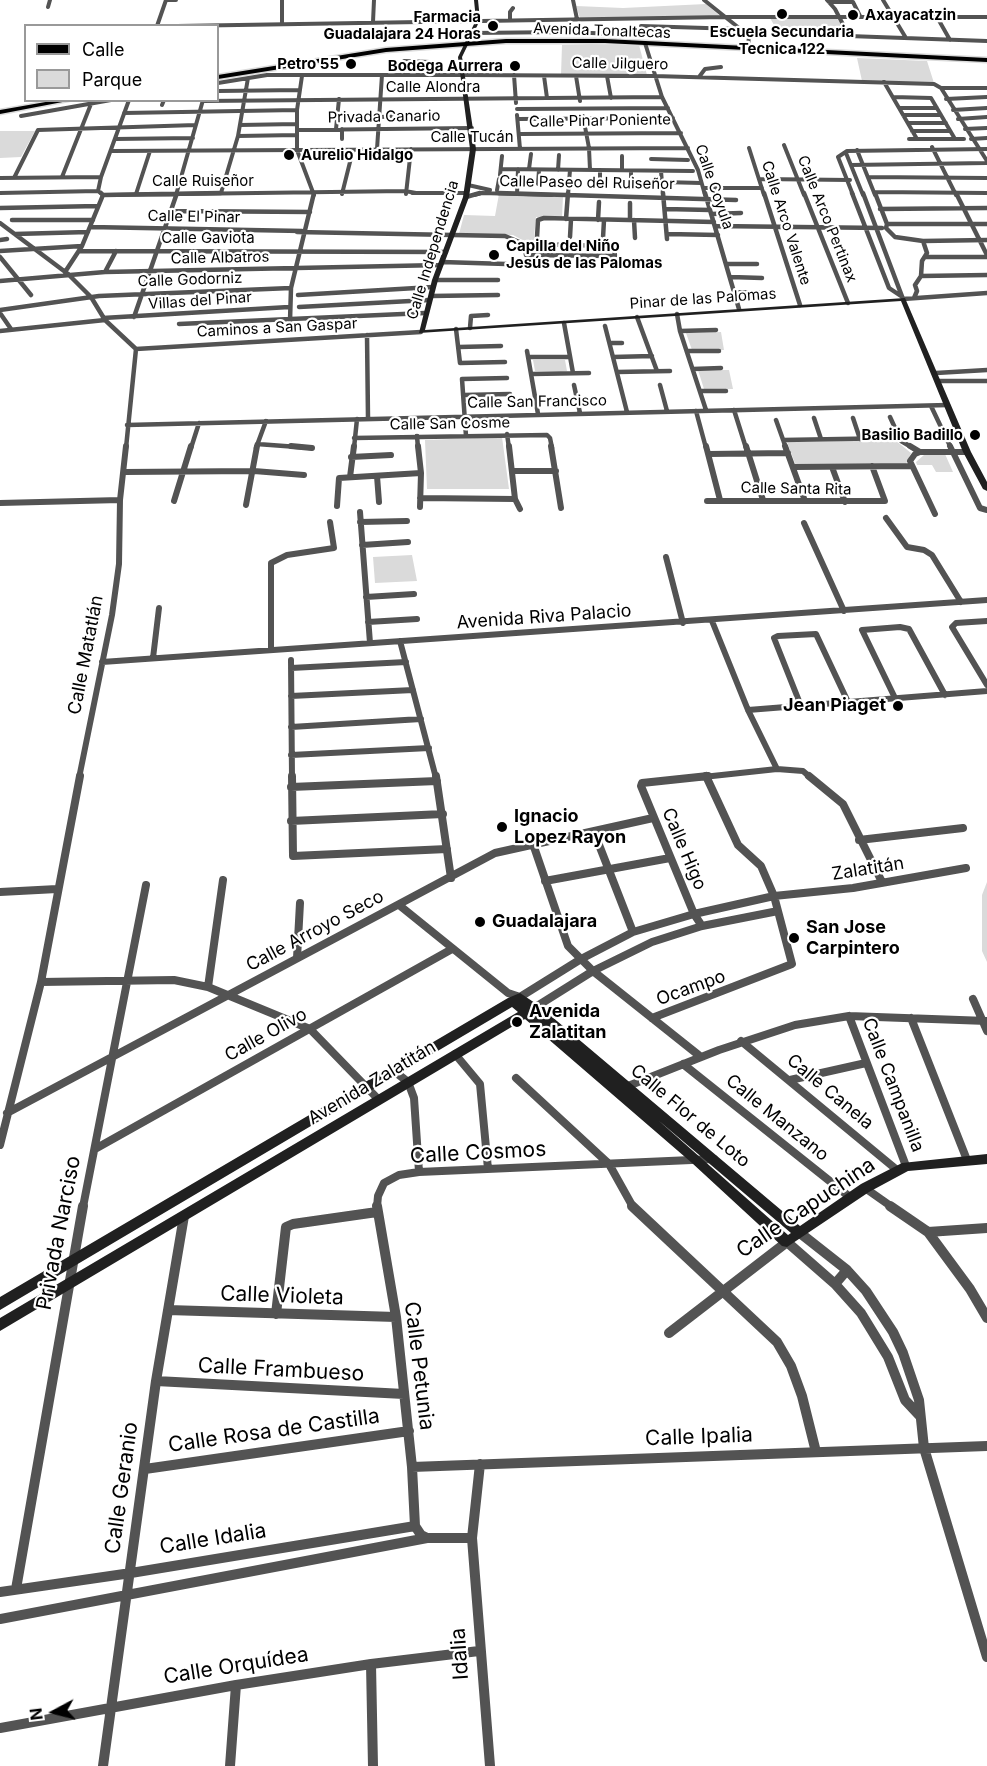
<!DOCTYPE html>
<html>
<head>
<meta charset="utf-8">
<style>
  body { margin:0 }
  #map { position:relative; width:987px; height:1766px; overflow:hidden; background:#fff; font-family:Inter,sans-serif }
  canvas { display:block }
  .legend { position:absolute; left:24px; top:24px; width:195px; height:78px; box-sizing:border-box; background:#fff; border:2px solid #999; margin:0; padding:8px 10px; list-style:none; font-size:18px; color:#000 }
  .legend li { display:flex; align-items:center; gap:12px; height:30px }
  .legend b { width:30px; border:2px solid #999 }
  .north { position:absolute; left:24px; top:1682px; width:60px; height:60px; -webkit-text-stroke:4px #fff; paint-order:stroke; rotate:263deg; font-size:16px; font-weight:700; line-height:24px; text-align:center; color:#000 }
  .north::after { content:''; display:block; margin:auto; width:21px; height:27px; background:#000; clip-path:polygon(50% 0,100% 100%,50% 72%,0 100%) }
</style>
</head>
<body>
<div id="map">
<canvas width="987" height="1766"></canvas>
<ul class="legend">
<li><b style="height:8px;background:#000"></b>Calle</li>
<li><b style="height:16px;background:#dadada"></b>Parque</li>
</ul>
<div class="north">N</div>
</div>
<script>
const context = document.querySelector('canvas').getContext('2d');
context.lineJoin = 'round';
function fill(path, color) {
  context.fillStyle = color;
  context.fill(path, 'evenodd');
}
function poly(rows) {
  const path = new Path2D();
  for (const r of rows) {
    path.moveTo(r[0], r[1]);
    for (let i = 2; i < r.length; i += 2) path.lineTo(r[i], r[i + 1]);
  }
  return path;
}
function stroke(path, color, width, dash) {
  context.strokeStyle = color;
  context.lineWidth = width;
  context.lineCap = dash ? 'butt' : 'round';
  context.setLineDash(dash || []);
  context.stroke(path);
}
function drawText(font, color, halo, rows, align = 'center') {
  context.font = font + ' Inter,sans-serif';
  context.lineWidth = 4.5;
  context.setLineDash([]);
  context.textBaseline = 'middle';
  context.strokeStyle = halo;
  context.fillStyle = color;
  for (const [text, x, y, turn = 0] of rows) {
    context.save();
    context.translate(x, y);
    context.rotate((+turn || 0) * Math.PI / 180);
    context.textAlign = isNaN(turn) ? turn : align;
    if (halo) context.strokeText(text, 0, 0);
    context.fillText(text, 0, 0);
    context.restore();
  }
}
fill(poly([
  [706,4,720,16,580,18,576,6,623,8],
  [836,17,846,32,778,32,770,18],
  [590,44,639,45,647,75,561,75,562,45],
  [857,58,927,61,934,83,862,81],
  [0,131,35,131,21,157,0,158],
  [499,194,563,196,562,217,536,217,534,237,540,238,539,243,526,242,513,235,459,234,464,215,495,216],
  [721,332,724,350,692,350,686,333],
  [533,360,565,360,567,371,535,371],
  [698,370,729,370,733,389,704,389],
  [502,437,509,489,427,489,425,440],
  [895,440,911,453,906,464,796,466,787,442],
  [945,454,953,472,936,472,932,465,917,465,916,462,924,455],
  [412,555,417,581,375,583,373,557],
  [987,882,987,962,982,951,982,895]
]), '#dadada');
const primary = poly([
  [506,39,605,39,987,58,987,62,605,43,506,43,386,52,218,79,218,75,386,48,506,39],
  [57,100,73,100,0,114,0,110,57,100]
]);
stroke(primary, '#dbdbdb', 3);
stroke(poly([
  [166,0,176,0],
  [282,0,282,23],
  [573,0,577,19],
  [704,0,749,36,748,46],
  [827,0,835,9,849,36,987,41],
  [883,0,906,38],
  [829,2,853,2,860,16],
  [48,7,50,0],
  [937,17,950,40],
  [510,20,510,12,513,8],
  [373,22,374,0],
  [157,26,166,0],
  [177,26,725,17,987,17],
  [641,26,738,29],
  [473,33,565,32,644,35],
  [645,43,662,97,698,170,705,195],
  [402,75,404,61,430,62,430,75],
  [514,75,516,103],
  [302,76,297,110,297,150,314,195],
  [544,76,547,98],
  [576,76,580,101],
  [607,76,611,98],
  [699,77,705,69,721,67],
  [884,82,917,139],
  [218,83,267,75,462,75,654,76,934,84,941,88,987,161],
  [941,88,987,88],
  [218,91,300,90],
  [893,97,931,98,955,139],
  [946,99,987,97],
  [203,101,662,97],
  [162,105,164,100],
  [899,108,937,108],
  [517,109,668,108],
  [953,110,987,108],
  [124,113,297,110],
  [517,115,520,149],
  [903,115,941,115],
  [21,116,111,100],
  [583,116,589,148,590,170],
  [379,117,416,116],
  [518,119,673,118],
  [958,119,987,117],
  [908,123,946,123],
  [240,125,297,124],
  [336,129,339,99],
  [342,129,342,139],
  [965,129,987,128],
  [297,130,472,128],
  [912,131,950,131],
  [520,134,681,133],
  [238,136,297,135],
  [115,139,193,138],
  [909,139,964,139],
  [971,139,987,138],
  [784,145,804,195],
  [932,147,956,195],
  [749,148,764,195],
  [377,149,382,75],
  [857,150,875,195],
  [111,151,688,148],
  [846,153,863,195],
  [622,156,622,170],
  [651,159,688,160],
  [851,165,987,163],
  [501,169,693,171],
  [529,169,531,154],
  [558,170,559,155],
  [600,170,600,185],
  [631,171,631,186],
  [661,171,663,195],
  [500,175,502,156],
  [62,177,91,104],
  [868,177,987,178],
  [0,178,101,177],
  [14,178,38,130,196,125],
  [759,179,850,180],
  [662,182,701,183],
  [538,184,539,170],
  [468,185,490,190],
  [703,188,762,188],
  [497,190,499,179],
  [874,192,987,193],
  [0,193,98,191],
  [221,193,238,136,248,78],
  [412,193,467,193],
  [136,194,150,151],
  [342,194,353,150],
  [406,194,411,149],
  [517,194,518,169],
  [103,195,98,191,101,177,129,100],
  [108,195,405,191,416,193],
  [176,195,203,100],
  [474,195,482,193,552,195],
  [568,195,570,170],
  [853,195,838,157,847,151,987,149]
]), '#535353', 4);
stroke(poly([
  [498,193,736,200],
  [663,193,667,239],
  [705,193,739,309],
  [764,193,800,305],
  [804,193,848,303],
  [852,193,889,288,901,296],
  [863,193,903,299,987,293],
  [875,193,887,224,886,228,895,237,923,241,927,253,922,261,921,276,915,285,917,291,914,298],
  [956,193,987,255],
  [103,195,221,193],
  [466,197,480,193],
  [630,203,630,220],
  [0,208,98,206],
  [665,209,710,210],
  [880,209,987,208],
  [171,211,310,212],
  [711,214,741,213],
  [566,219,568,193],
  [12,220,93,220],
  [598,220,599,202],
  [634,220,635,238],
  [0,223,68,274,91,297,105,320,136,349,126,448],
  [887,224,987,224],
  [715,226,882,228],
  [90,227,302,231],
  [297,232,505,236,524,244],
  [15,234,88,232],
  [667,234,718,235],
  [537,237,538,220,544,218,714,222],
  [570,237,571,219],
  [603,238,604,220],
  [0,240,7,239],
  [923,241,987,240],
  [524,244,611,246,614,248,615,256,526,255,524,244],
  [0,251,82,246],
  [79,251,446,252],
  [0,257,31,295],
  [926,257,987,257],
  [442,262,506,264],
  [727,264,757,264],
  [65,272,82,246,103,195,101,193],
  [105,272,116,251],
  [921,276,987,275],
  [731,277,762,278],
  [435,280,498,280],
  [0,281,105,272,441,265],
  [735,292,763,293],
  [298,295,433,287],
  [431,296,498,295],
  [299,307,429,300],
  [0,310,99,296,291,288],
  [0,313,11,329],
  [677,314,680,331,706,410],
  [134,317,177,193],
  [637,317,657,371],
  [103,318,289,307],
  [290,321,291,288,314,193],
  [564,323,573,373],
  [179,324,425,313],
  [605,326,627,412],
  [470,328,471,316,488,315],
  [456,329,460,363,505,362],
  [0,331,105,320],
  [680,331,716,330],
  [367,335,368,418],
  [610,343,622,343],
  [459,347,501,346],
  [136,349,421,332],
  [527,351,538,414],
  [687,351,719,351],
  [529,357,569,357],
  [613,357,652,356],
  [693,369,721,368],
  [617,372,670,371],
  [936,373,987,370],
  [532,374,589,373],
  [939,381,987,381],
  [574,385,580,413],
  [660,385,667,411],
  [700,391,726,391],
  [464,395,510,394],
  [931,406,951,448],
  [734,410,746,448],
  [696,411,706,448],
  [890,417,901,441,913,448],
  [814,418,821,439],
  [853,418,860,439],
  [776,420,786,448],
  [127,425,948,405],
  [507,434,509,448],
  [417,436,418,448],
  [466,436,462,379,507,378],
  [354,438,547,435,550,438,552,448],
  [783,440,898,438],
  [257,444,311,448],
  [191,448,199,423],
  [256,448,266,421],
  [354,448,357,419]
]), '#535353', 4.5);
stroke(poly([
  [291,446,312,448],
  [418,446,421,473,420,507],
  [509,446,515,499,520,509],
  [551,446,561,508],
  [706,446,720,500],
  [746,446,763,500],
  [785,446,805,501],
  [910,446,920,452,967,452],
  [950,446,980,508,987,510],
  [920,452,915,454,910,461,935,514],
  [709,454,788,453],
  [351,457,391,455],
  [794,467,911,466],
  [832,467,845,502],
  [512,471,556,471],
  [124,472,254,471,304,475],
  [377,476,379,502],
  [350,477,354,446],
  [420,498,515,499],
  [174,501,191,446],
  [707,501,885,501,872,466],
  [0,503,120,500],
  [246,505,257,446],
  [337,506,339,478,421,473],
  [360,512,370,643],
  [886,518,907,547,924,550,932,555,961,602],
  [360,522,407,521],
  [804,523,844,611],
  [362,545,408,542],
  [666,557,683,623],
  [366,597,414,594],
  [712,621,748,710,777,769],
  [987,621,956,623,952,627,987,685],
  [368,622,417,619],
  [400,641,436,778],
  [271,650,271,563,287,555,334,548,330,522],
  [153,658,159,608],
  [291,660,292,778],
  [102,662,987,600],
  [291,668,406,662],
  [291,696,413,690],
  [895,698,862,630,900,627,909,629,945,695],
  [801,706,774,638,778,636,816,634,848,702],
  [748,710,987,691],
  [291,727,421,719],
  [291,755,429,748],
  [705,775,706,778],
  [79,778,112,615,119,564,120,500,126,446],
  [694,778,777,769,803,771,811,778]
]), '#535353', 6);
stroke(poly([
  [292,776,293,856,447,849],
  [436,776,451,878],
  [809,776,843,804,882,882],
  [291,787,437,781],
  [291,821,443,814],
  [594,832,633,932],
  [859,840,963,828],
  [533,844,568,946,593,971,701,1057],
  [545,881,670,858],
  [0,892,57,889],
  [399,905,508,993,520,997,581,959,633,932,694,914,774,896,853,888,966,868],
  [702,926,694,914,641,786,642,783,708,776],
  [297,958,300,903],
  [41,982,174,980,208,987,310,1029,379,1100],
  [208,987,223,880],
  [973,999,987,1031],
  [534,1008,593,971,652,942,702,926,778,911],
  [849,1016,906,1166],
  [652,1018,792,964,774,896,761,866,738,845,706,776],
  [911,1018,967,1160],
  [741,1041,897,1170],
  [455,1054,480,1084,488,1169],
  [683,1064,851,1198],
  [394,1071,408,1082,414,1098,419,1172],
  [516,1078,609,1164,633,1207],
  [790,1080,866,1063],
  [623,1088,719,1050,795,1025,849,1016,987,1021],
  [7,1113,495,853,653,818],
  [0,1145,41,982,80,776],
  [95,1149,452,949],
  [865,1188,892,1207],
  [83,1207,146,885],
  [377,1207,378,1196,384,1183,399,1175,419,1172,714,1159]
]), '#535353', 8);
stroke(poly([
  [377,1206,396,1317,412,1467,415,1526],
  [632,1206,777,1342,791,1366,802,1396,816,1452],
  [890,1206,928,1232,970,1289,987,1318],
  [928,1232,987,1228],
  [800,1233,847,1270,866,1291,893,1332,903,1353,919,1400,924,1448,987,1657],
  [835,1284,847,1270],
  [168,1310,396,1317],
  [276,1314,286,1227,293,1224,377,1212],
  [669,1333,787,1242,835,1284,861,1313,888,1357,905,1400,919,1415],
  [156,1381,404,1394],
  [480,1464,472,1538,490,1766],
  [412,1467,987,1446],
  [145,1469,409,1431],
  [415,1526,421,1535,427,1538,472,1538],
  [16,1589,83,1206],
  [0,1592,131,1573,415,1526],
  [0,1619,427,1538],
  [371,1664,373,1766],
  [0,1728,236,1685,371,1664,479,1651],
  [103,1766,156,1381,184,1216],
  [230,1766,236,1685]
]), '#535353', 10);
fill(poly([
  [474,0,478,0,480,20,462,57,476,149,469,197,438,280,425,330,905,298,971,452,987,482,987,491,983,489,963,452,901,301,419,333,432,280,463,197,470,149,458,57,476,20,474,0],
  [520,993,538,1005,800,1226,861,1184,902,1163,987,1154,987,1164,908,1171,869,1192,787,1247,782,1246,692,1163,525,1019,0,1331,0,1318,518,1012,512,1007,0,1310,0,1297,508,998,520,993],
  [658,1120,791,1233,788,1235,658,1120]
]), '#202020');
fill(primary, '#000');
for (const [x, y, r, color] of [
  [782,14,6,"#000"],
  [853,15,6,"#000"],
  [493,26,6,"#000"],
  [351,64,6,"#000"],
  [515,66,6,"#000"],
  [289,155,6,"#000"],
  [494,255,6,"#000"],
  [975,435,6,"#000"],
  [898,706,6,"#000"],
  [502,827,6,"#000"],
  [480,922,6,"#000"],
  [794,938,6,"#000"],
  [517,1022,6,"#000"]
]) {
  const dot = new Path2D();
  dot.arc(x, y, r, 0, 2 * Math.PI);
  context.fillStyle = color;
  context.fill(dot);
  stroke(dot, '#fff', 2);
}
drawText('bold 15px', '#000', '#fff', [
  ["Axayacatzin",865,15,"left"],
  ["Farmacia",481,17],
  ["Guadalajara 24 Horas",481,34],
  ["Escuela Secundaria",782,32,"center"],
  ["Tecnica 122",782,49,"center"],
  ["Petro 55",339,64],
  ["Bodega Aurrera",503,66],
  ["Aurelio Hidalgo",301,155,"left"],
  ["Capilla del Niño",506,246,"left"],
  ["Jesús de las Palomas",506,263,"left"],
  ["Basilio Badillo",963,435]
], 'right');
drawText('15px', '#000', '#fff', [
  ["Avenida Tonaltecas",602,31,2],
  ["Calle Jilguero",620,64,1],
  ["Calle Alondra",433,87],
  ["Privada Canario",384,117,-1],
  ["Calle Pinar Poniente",600,121,-1],
  ["Calle Tucán",472,137],
  ["Calle Ruiseñor",203,181],
  ["Calle Paseo del Ruiseñor",587,183,1],
  ["Calle Coyula",714,187,71],
  ["Calle El Pinar",194,217,1],
  ["Calle Arco Pertinax",827,219,68],
  ["Calle Arco Valente",786,223,72],
  ["Calle Gaviota",208,238],
  ["Calle Independencia",433,250,-73],
  ["Calle Albatros",220,258,-1],
  ["Calle Godorniz",190,280,-2],
  ["Pinar de las Palomas",703,299,-4],
  ["Villas del Pinar",200,301,-4],
  ["Caminos a San Gaspar",277,328,-3],
  ["Calle San Francisco",537,402,-1],
  ["Calle San Cosme",450,424,-1],
  ["Calle Santa Rita",796,489,1]
]);
drawText('18px', '#000', '#fff', [
  ["Avenida Riva Palacio",544,617,-4],
  ["Calle Matatlán",86,655,-79],
  ["Calle Higo",684,849,67],
  ["Zalatitán",868,869,-9],
  ["Calle Arroyo Seco",315,931,-28],
  ["Ocampo",691,988,-20],
  ["Calle Olivo",266,1035,-29],
  ["Avenida Zalatitán",372,1083,-31],
  ["Calle Campanilla",893,1085,69],
  ["Calle Canela",830,1092,40],
  ["Calle Flor de Loto",690,1116,40],
  ["Calle Manzano",777,1118,39]
]);
drawText('bold 18px', '#000', '#fff', [
  ["Jean Piaget",886,706,"right"],
  ["Ignacio",514,817],
  ["Lopez Rayon",514,838],
  ["Guadalajara",492,922],
  ["San Jose",806,928],
  ["Carpintero",806,949],
  ["Avenida",529,1012],
  ["Zalatitan",529,1033]
], 'left');
drawText('21px', '#000', '#fff', [
  ["Calle Cosmos",478,1153,-3],
  ["Calle Capuchina",806,1208,-34],
  ["Privada Narciso",59,1233,-79],
  ["Calle Violeta",282,1296,2],
  ["Calle Petunia",419,1366,83],
  ["Calle Frambueso",281,1370,3],
  ["Calle Rosa de Castilla",274,1431,-8],
  ["Calle Ipalia",699,1437,-2],
  ["Calle Geranio",122,1488,-82],
  ["Calle Idalia",213,1539,-9],
  ["Idalia",460,1654,-94],
  ["Calle Orquídea",236,1666,-9]
]);
</script>
</body>
</html>
